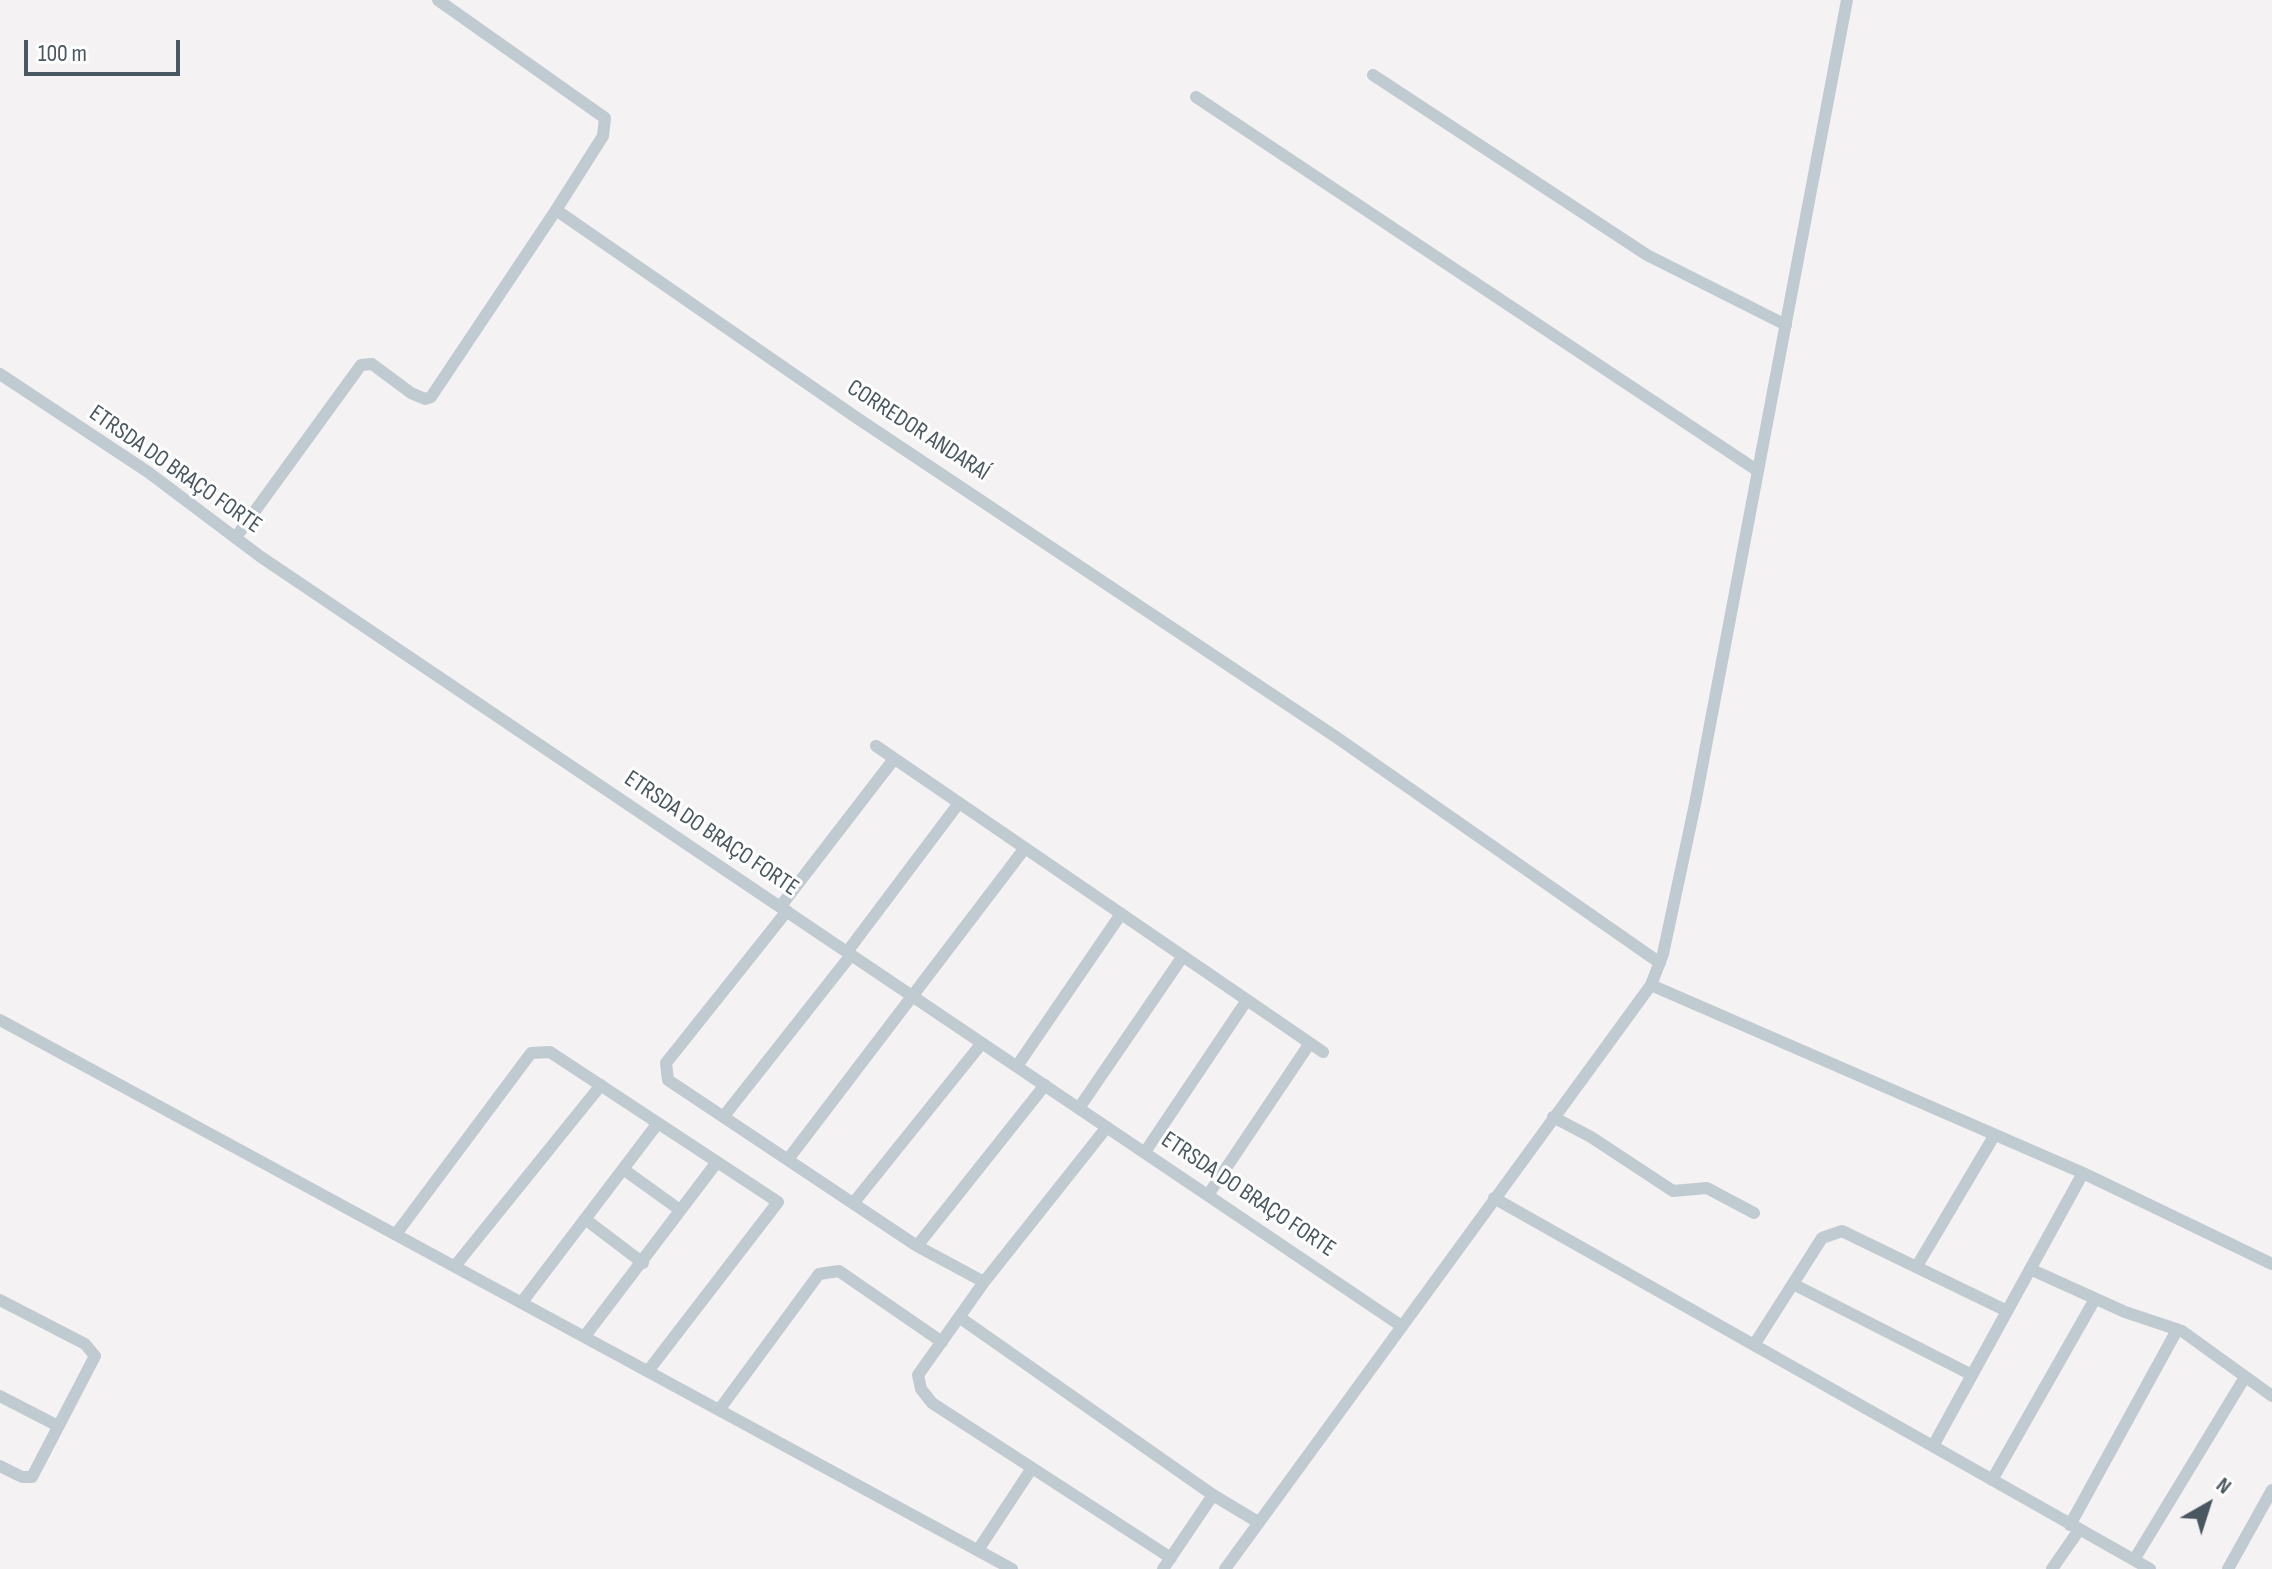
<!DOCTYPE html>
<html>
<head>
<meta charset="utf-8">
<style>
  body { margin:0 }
  #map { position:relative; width:2272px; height:1569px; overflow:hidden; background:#f4f2f2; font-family:"Sofia Sans Condensed",sans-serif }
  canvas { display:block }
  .north { position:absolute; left:2168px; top:1465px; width:80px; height:80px; -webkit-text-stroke:6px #fff; paint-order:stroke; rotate:39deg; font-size:22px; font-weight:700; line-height:32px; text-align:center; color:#495760 }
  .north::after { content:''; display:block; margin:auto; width:28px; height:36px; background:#495760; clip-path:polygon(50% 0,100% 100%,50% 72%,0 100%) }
  .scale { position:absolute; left:24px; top:40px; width:156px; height:36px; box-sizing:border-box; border:4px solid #495760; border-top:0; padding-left:10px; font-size:24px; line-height:28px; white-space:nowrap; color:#495760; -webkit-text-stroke:6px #fff; paint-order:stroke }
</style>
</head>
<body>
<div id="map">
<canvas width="2272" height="1569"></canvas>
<div class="north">N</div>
<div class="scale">100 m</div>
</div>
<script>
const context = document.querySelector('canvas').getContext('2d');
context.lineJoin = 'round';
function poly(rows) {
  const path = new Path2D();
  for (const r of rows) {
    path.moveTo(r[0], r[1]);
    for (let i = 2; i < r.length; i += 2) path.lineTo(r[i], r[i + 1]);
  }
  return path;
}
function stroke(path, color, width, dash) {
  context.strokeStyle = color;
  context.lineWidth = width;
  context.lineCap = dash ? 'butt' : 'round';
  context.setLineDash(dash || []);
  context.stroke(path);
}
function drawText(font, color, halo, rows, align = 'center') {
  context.font = font + ' "Sofia Sans Condensed",sans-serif';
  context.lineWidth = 6;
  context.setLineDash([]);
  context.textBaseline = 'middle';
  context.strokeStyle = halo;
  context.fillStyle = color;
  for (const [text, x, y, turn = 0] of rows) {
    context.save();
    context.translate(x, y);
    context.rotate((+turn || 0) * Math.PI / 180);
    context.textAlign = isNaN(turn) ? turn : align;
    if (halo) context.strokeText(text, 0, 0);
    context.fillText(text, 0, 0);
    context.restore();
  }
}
stroke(poly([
  [438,0,605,118,603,136,556,210,857,418,1336,737,1660,963],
  [1373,75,1647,255,1786,325],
  [1196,97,1758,471],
  [0,374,148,472,261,557,1400,1325],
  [236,537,361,365,372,364,411,393,425,399,431,397,556,210],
  [876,746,1323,1052],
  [780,907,894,759],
  [787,911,666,1063,668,1080,917,1246,984,1282,1107,1127],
  [847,952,959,803],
  [1651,985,2083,1173,2272,1264],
  [0,1020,1012,1569],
  [1017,1066,1121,914],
  [1079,1108,1183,956],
  [724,1116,851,955],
  [1553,1117,1591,1137,1673,1191,1707,1188,1754,1213],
  [1145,1152,1247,1000],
  [789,1158,1025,848],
  [623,1169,680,1210],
  [1208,1195,1310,1043],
  [1494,1198,2150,1569],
  [855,1201,982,1043],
  [585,1219,643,1263],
  [396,1234,531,1053,550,1052,778,1202,648,1371],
  [917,1246,1045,1085],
  [455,1266,601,1085],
  [1917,1266,1994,1136],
  [2030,1269,2125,1312,2182,1331,2272,1396],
  [984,1282,918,1375,921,1389,932,1403,1171,1558],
  [1793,1284,1972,1375],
  [0,1300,85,1344,95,1356,32,1477,22,1477,0,1466],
  [522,1302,658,1123],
  [959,1317,1213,1495,1258,1522],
  [585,1336,717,1162],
  [1754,1345,1822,1238,1842,1231,2007,1311],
  [0,1396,58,1426],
  [719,1410,819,1274,839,1271,942,1342],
  [1933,1446,2083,1173],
  [1992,1480,2095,1299],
  [2070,1525,2177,1330],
  [978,1550,1032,1468],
  [2134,1560,2245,1377],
  [1163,1569,1213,1495],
  [1225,1569,1651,985,1663,954,1695,804,1847,0],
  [2052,1569,2079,1530],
  [2228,1569,2272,1490]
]), '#c0cad1', 12);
drawText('24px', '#495760', '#fff', [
  ["CORREDOR ANDARAÍ",918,431,33],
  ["ETRSDA DO BRAÇO FORTE",175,470,35],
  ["ETRSDA DO BRAÇO FORTE",711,834,34],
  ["ETRSDA DO BRAÇO FORTE",1248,1195,34]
]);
</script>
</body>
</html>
